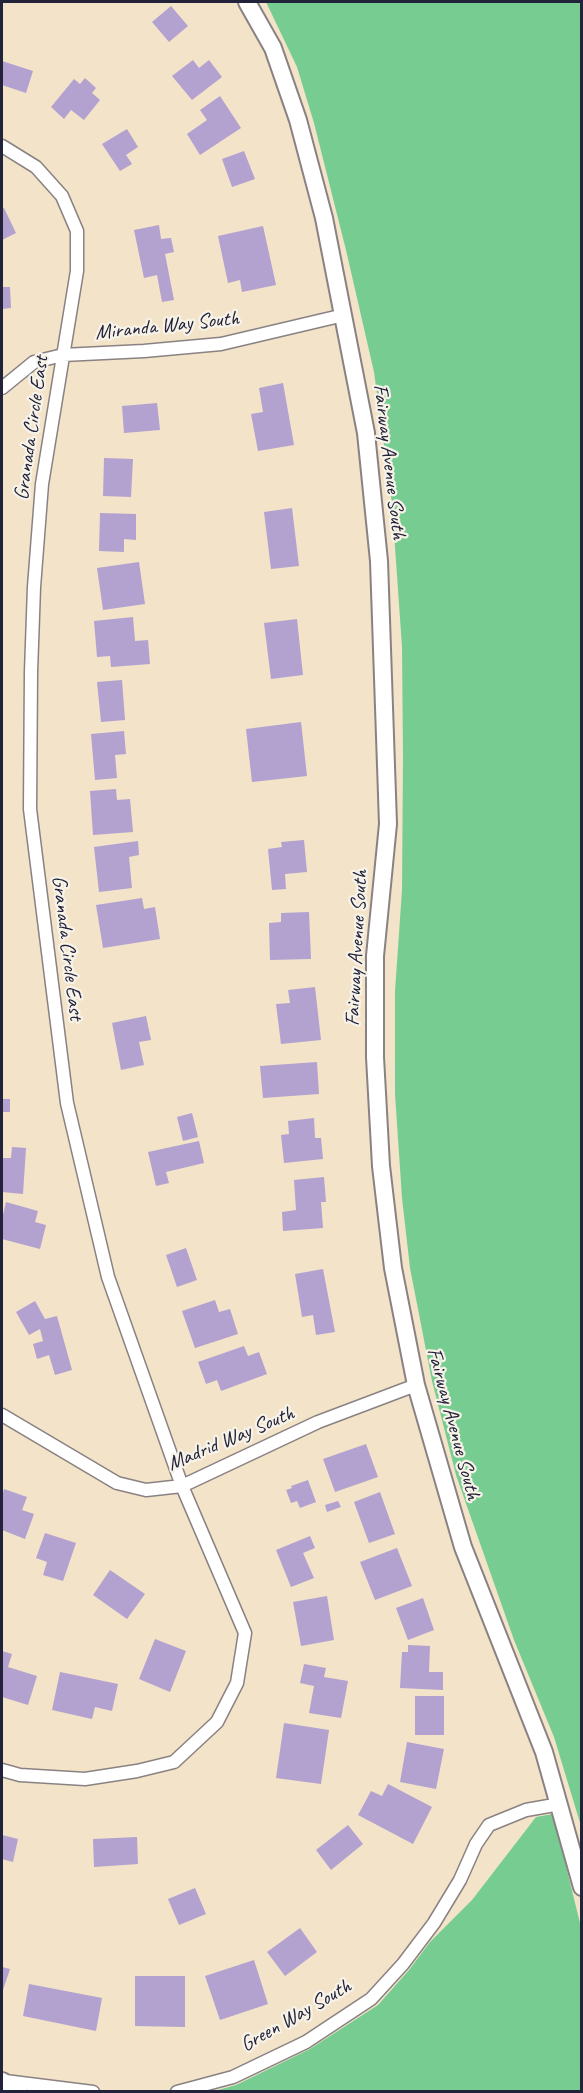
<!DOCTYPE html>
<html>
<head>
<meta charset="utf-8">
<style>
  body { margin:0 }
  #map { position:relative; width:583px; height:2093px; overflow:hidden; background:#f2e3c9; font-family:Caveat,sans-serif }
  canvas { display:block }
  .frame { position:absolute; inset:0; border:3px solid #22223b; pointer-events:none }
</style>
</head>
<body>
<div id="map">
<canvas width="583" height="2093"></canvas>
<div class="frame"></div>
</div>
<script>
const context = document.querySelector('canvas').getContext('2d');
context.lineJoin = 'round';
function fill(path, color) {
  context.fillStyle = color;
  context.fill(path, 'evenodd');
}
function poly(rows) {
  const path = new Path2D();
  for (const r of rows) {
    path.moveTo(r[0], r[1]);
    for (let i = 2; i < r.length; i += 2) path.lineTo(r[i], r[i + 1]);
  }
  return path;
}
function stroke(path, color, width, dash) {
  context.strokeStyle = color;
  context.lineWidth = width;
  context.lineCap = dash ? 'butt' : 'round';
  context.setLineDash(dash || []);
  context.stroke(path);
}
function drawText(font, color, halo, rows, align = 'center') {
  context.font = font + ' Caveat,sans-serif';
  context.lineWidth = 4.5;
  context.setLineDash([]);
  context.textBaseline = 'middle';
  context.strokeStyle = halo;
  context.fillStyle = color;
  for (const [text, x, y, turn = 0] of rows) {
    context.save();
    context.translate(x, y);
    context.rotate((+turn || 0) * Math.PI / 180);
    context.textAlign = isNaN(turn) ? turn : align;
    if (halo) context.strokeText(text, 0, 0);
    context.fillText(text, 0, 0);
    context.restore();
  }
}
fill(poly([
  [266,2,581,2,581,1826,554,1737,514,1640,456,1475,432,1381,410,1268,402,1198,395,1094,395,991,402,890,403,757,402,647,392,504,374,372,346,250,314,123,297,67],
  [553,1814,581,1927,581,2091,211,2092,236,2085,310,2049,378,2005,409,1970,430,1942,472,1900,536,1817]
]), '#77cd91');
fill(poly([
  [171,6,188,26,169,42,152,22],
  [193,60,199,68,209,60,222,77,192,100,172,76],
  [2,61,33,71,26,93,2,85],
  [85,78,96,88,92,93,100,100,84,120,71,110,64,119,51,107,74,79,80,84],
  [220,96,241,128,200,155,187,134,207,120,200,110],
  [127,129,138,147,126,155,132,164,120,171,102,144],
  [244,151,255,179,232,187,222,159],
  [4,208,16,233,2,240,2,209],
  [159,225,161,239,171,238,174,252,165,254,174,300,162,302,157,275,144,278,134,230],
  [263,226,276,285,242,292,240,280,228,283,218,236],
  [2,287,10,287,11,308,2,309],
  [283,383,294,445,258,451,251,414,263,412,259,388],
  [157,403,160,430,124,433,122,406],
  [104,458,133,459,131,497,103,496],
  [292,508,299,566,271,569,264,512],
  [100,513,136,514,136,540,124,539,124,552,99,551],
  [139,562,145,604,103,610,97,568],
  [133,617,135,641,148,640,150,664,111,667,110,656,97,657,94,621],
  [297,619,303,675,271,679,264,623],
  [122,680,125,720,101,722,97,682],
  [301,722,307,776,252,782,246,729],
  [124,731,126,754,115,755,117,778,95,780,91,734],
  [116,789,117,800,130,799,133,832,93,835,90,791],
  [304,840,307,872,285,874,286,889,272,890,268,849,282,847,281,842],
  [138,841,139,855,129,857,132,888,99,892,94,847],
  [142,898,144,909,155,907,160,939,103,948,96,905],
  [309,912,311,959,270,960,269,923,281,922,281,913],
  [315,987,321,1040,281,1044,276,1004,290,1003,288,990],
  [146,1016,151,1040,139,1042,144,1065,121,1070,112,1023],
  [317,1062,319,1094,263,1098,260,1066],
  [2,1099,10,1099,10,1112,2,1112],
  [192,1113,198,1137,183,1141,177,1117],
  [314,1118,315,1138,321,1138,323,1159,284,1163,281,1135,289,1134,288,1121],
  [199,1141,204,1163,166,1172,169,1183,156,1186,148,1152],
  [12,1147,26,1148,23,1194,2,1192,2,1158,11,1158],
  [324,1177,326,1202,321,1202,323,1228,283,1231,282,1212,296,1210,294,1180],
  [6,1202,38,1211,35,1222,46,1225,40,1249,2,1239,2,1219],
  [186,1248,197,1280,177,1287,166,1255],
  [323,1269,335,1332,316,1335,313,1315,302,1317,295,1274],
  [215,1300,219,1312,230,1309,238,1334,195,1348,182,1311],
  [35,1301,45,1319,57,1316,72,1370,55,1375,49,1355,37,1359,33,1344,43,1341,40,1329,29,1335,16,1312],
  [244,1346,248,1356,259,1352,267,1374,221,1391,217,1380,206,1384,198,1362],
  [366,1444,378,1477,335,1492,323,1459],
  [308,1480,316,1502,300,1508,297,1501,291,1503,286,1490,292,1488,291,1486],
  [4,1489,27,1497,22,1510,34,1514,25,1539,2,1530,2,1496],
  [380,1492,395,1534,369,1543,354,1502],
  [338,1501,341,1507,327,1512,325,1505],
  [45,1533,76,1543,63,1581,43,1575,47,1562,36,1558],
  [310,1536,315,1548,303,1553,314,1578,291,1587,276,1550],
  [397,1548,412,1586,375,1600,360,1562],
  [110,1570,145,1594,127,1619,93,1595],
  [327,1596,334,1640,301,1646,293,1602],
  [423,1598,434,1630,408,1640,396,1608],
  [155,1639,186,1651,170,1692,139,1679],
  [408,1645,430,1646,429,1672,443,1672,443,1690,400,1688,402,1652,408,1652],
  [2,1651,12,1654,8,1667,37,1676,28,1705,2,1697],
  [304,1664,326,1668,324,1677,348,1681,341,1718,309,1713,314,1686,300,1683],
  [60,1672,118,1684,112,1711,95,1707,92,1719,52,1710],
  [415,1696,444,1696,444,1735,415,1735],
  [284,1723,329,1730,321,1784,276,1778],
  [407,1742,444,1749,436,1789,400,1782],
  [388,1784,432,1807,413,1844,358,1815,371,1791,382,1796],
  [348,1825,363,1844,331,1870,316,1850],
  [2,1835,18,1839,13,1862,2,1859],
  [137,1837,138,1864,94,1867,93,1839],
  [195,1888,206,1914,179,1925,168,1899],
  [300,1928,317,1952,285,1976,267,1952],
  [254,1960,268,2004,220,2020,205,1976],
  [2,1967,10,1969,2,1993],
  [135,1976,185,1976,185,2027,135,2026],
  [29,1984,102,1998,96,2031,23,2016]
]), '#b3a1d0');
const minor = poly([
  [2,146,36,167,62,196,77,231,77,271,42,484,34,587,31,672,30,809,67,1103,108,1277,182,1486,245,1633,237,1683,217,1722,174,1762,137,1771,85,1779,20,1775,2,1770],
  [2,388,34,362,63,355,144,351,221,344,344,315],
  [2,1415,117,1483,146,1490,182,1486,318,1422,416,1385],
  [5,2081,93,2092],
  [177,2092,233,2077,306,2042,371,1999,403,1964,434,1923,460,1880,476,1844,489,1825,526,1810,560,1804]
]);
const tertiary = poly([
  [247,2,273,48,298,120,324,218,366,433,379,561,388,824,375,956,375,1057,381,1166,393,1268,416,1385,463,1547,544,1752,582,1887],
  [2,2081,19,2092]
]);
stroke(minor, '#8a8282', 15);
stroke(tertiary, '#8a8282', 20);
stroke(minor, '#fff', 12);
stroke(tertiary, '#fff', 16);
drawText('21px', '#22223b', '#f7f3e8', [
  ["Miranda Way South",167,326,-6],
  ["Granada Circle East",32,428,-82],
  ["Fairway Avenue South",389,462,83],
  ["Granada Circle East",67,948,83],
  ["Fairway Avenue South",357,948,-87],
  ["Fairway Avenue South",453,1424,75],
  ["Madrid Way South",231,1439,-23],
  ["Green Way South",296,2016,-30]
]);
</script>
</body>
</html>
